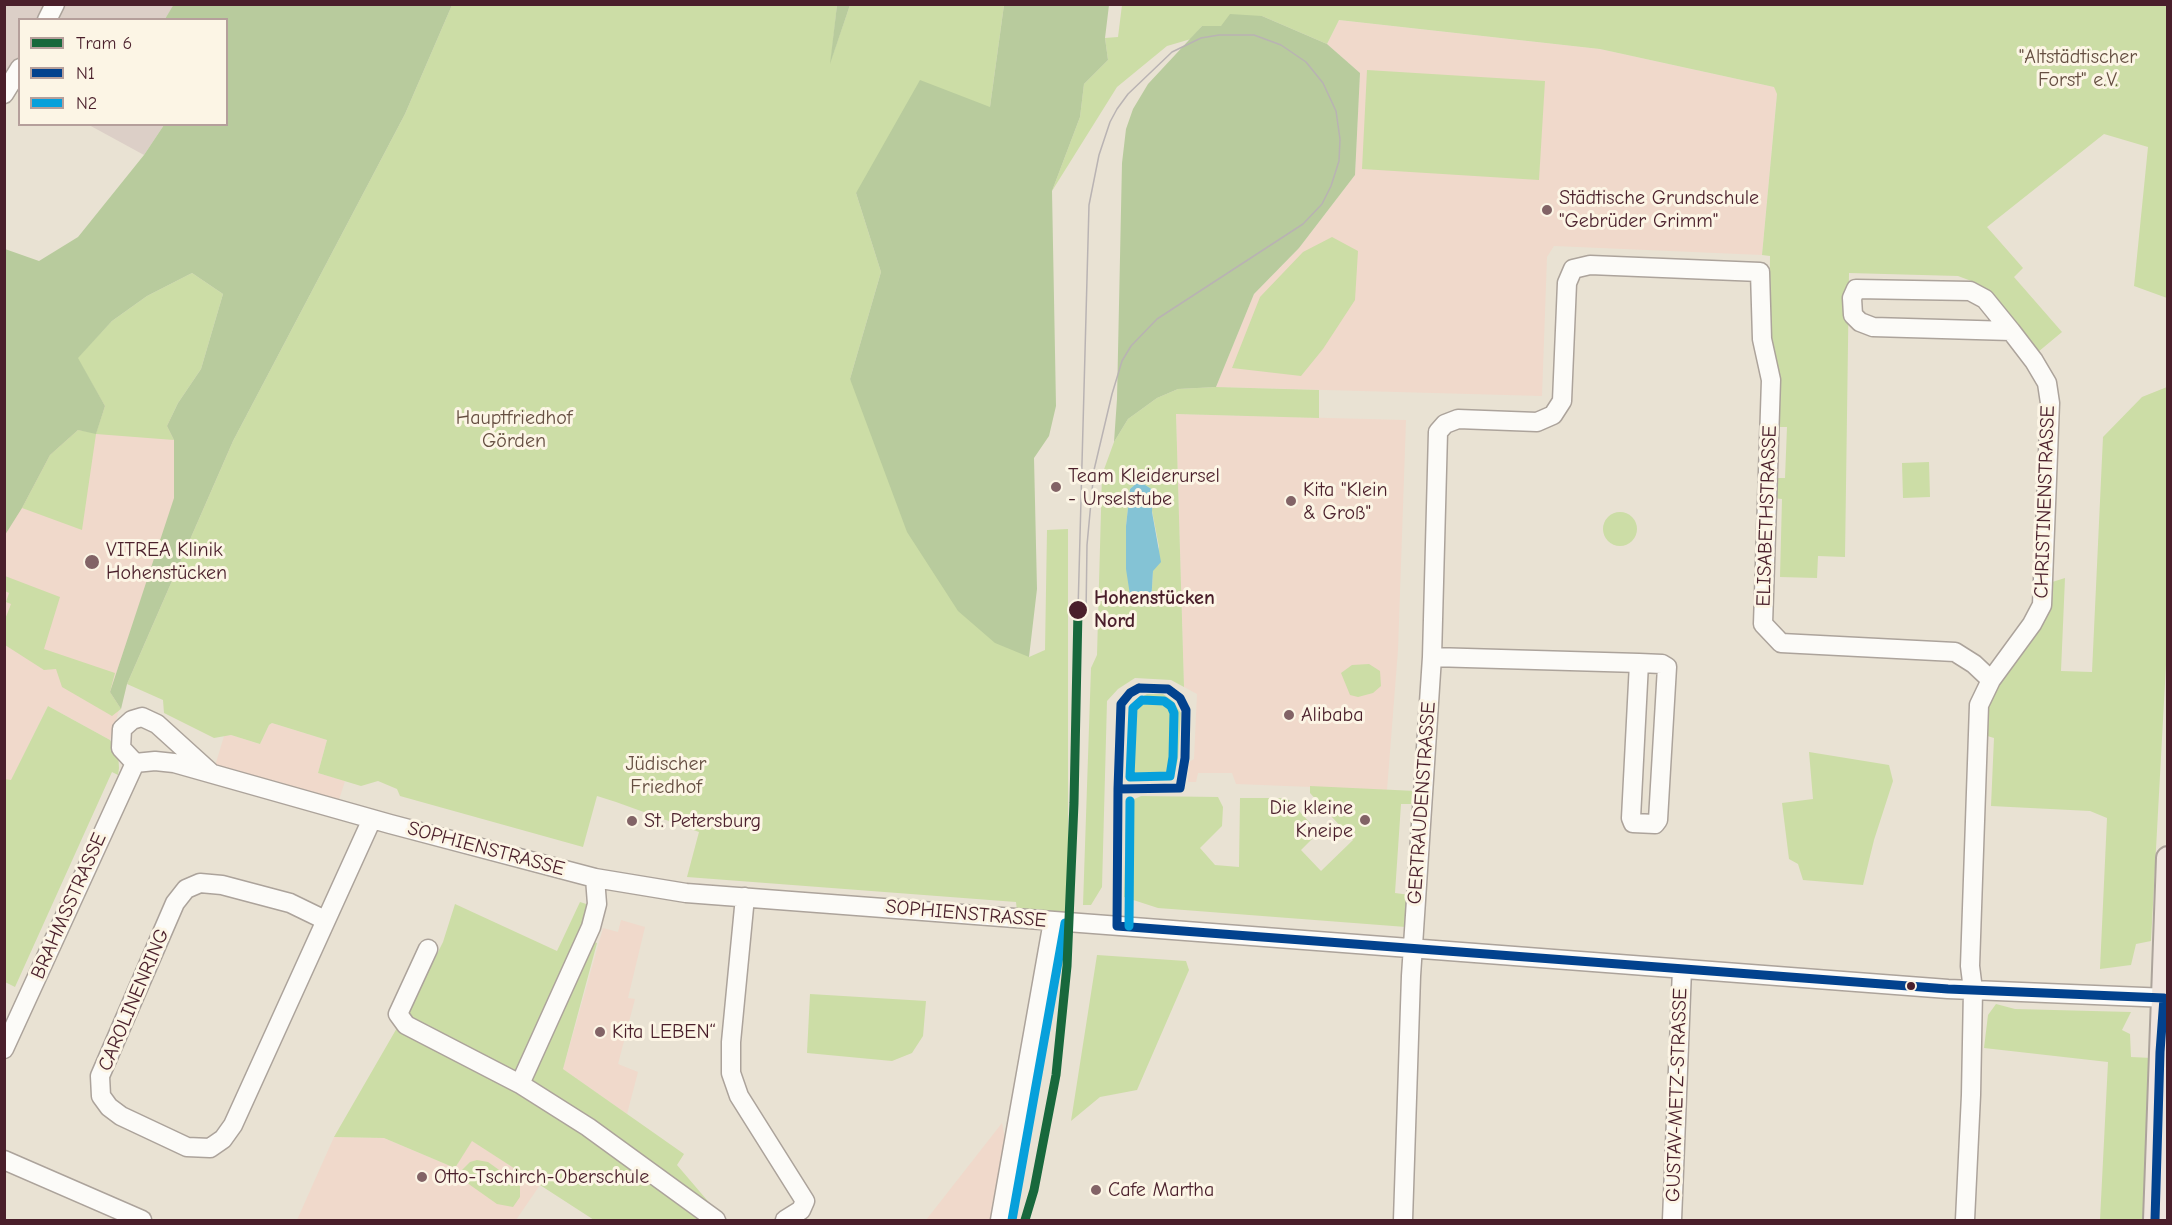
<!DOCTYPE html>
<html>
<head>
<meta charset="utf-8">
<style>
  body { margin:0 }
  #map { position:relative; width:2172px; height:1225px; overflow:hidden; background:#e9e2d3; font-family:"Comic Neue",sans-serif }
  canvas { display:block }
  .frame { position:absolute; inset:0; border:6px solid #4a1f2b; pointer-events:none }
  .legend { position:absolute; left:18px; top:18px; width:210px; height:108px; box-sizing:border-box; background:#fcf5e5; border:2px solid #b59f9b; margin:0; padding:8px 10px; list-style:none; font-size:18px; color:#4a1f2b }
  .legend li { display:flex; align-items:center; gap:12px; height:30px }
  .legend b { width:30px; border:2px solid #b59f9b }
</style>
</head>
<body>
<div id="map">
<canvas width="2172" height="1225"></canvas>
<div class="frame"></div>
<ul class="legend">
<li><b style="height:8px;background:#18683c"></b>Tram 6</li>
<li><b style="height:8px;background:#02428e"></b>N1</li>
<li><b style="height:8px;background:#07a0db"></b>N2</li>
</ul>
</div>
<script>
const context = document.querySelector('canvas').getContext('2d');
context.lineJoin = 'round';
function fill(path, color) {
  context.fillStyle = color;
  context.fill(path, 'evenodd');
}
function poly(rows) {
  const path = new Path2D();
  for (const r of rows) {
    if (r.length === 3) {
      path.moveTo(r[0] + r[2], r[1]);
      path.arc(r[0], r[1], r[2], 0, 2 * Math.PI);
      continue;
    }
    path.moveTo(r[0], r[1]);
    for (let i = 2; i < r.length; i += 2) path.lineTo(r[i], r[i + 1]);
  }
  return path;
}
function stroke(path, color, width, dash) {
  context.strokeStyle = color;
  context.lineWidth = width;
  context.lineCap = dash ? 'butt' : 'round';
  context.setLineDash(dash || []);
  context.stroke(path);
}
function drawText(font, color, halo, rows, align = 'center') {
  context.font = font + ' "Comic Neue",sans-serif';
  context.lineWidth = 6;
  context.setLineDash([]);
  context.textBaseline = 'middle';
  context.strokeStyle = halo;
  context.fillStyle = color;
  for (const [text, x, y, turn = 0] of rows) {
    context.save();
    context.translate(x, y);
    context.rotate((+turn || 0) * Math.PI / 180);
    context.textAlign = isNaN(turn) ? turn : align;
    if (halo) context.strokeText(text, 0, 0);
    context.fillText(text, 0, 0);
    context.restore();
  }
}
fill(poly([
  [1339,20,1600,49,1774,87,1777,93,1762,255,1554,246,1547,257,1542,396,1216,387,1254,294,1299,248,1355,175,1360,73,1327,44],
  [5,353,233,441,127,684,110,740,48,706,5,793],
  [1176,414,1406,420,1398,650,1387,790,1236,784,1232,773,1198,773,1196,782,1188,782,1189,762,1194,759,1197,694,1184,687],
  [272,723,327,740,318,773,345,781,338,803,215,766,224,736,231,735,260,744,269,725],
  [621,920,645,927,628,998,635,999,618,1064,638,1072,627,1114,563,1069,603,928,618,932],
  [1002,1123,1021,1220,926,1220],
  [334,1137,384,1138,455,1168,472,1140,540,1185,516,1220,297,1220]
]), '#f0d9cb');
fill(poly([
  [5,5,44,5,37,19,20,20,19,56,5,87],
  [61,5,174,5,165,19,52,20],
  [89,125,164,125,144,155]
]), '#dccfc7');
fill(poly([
  [452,5,837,5,831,60,850,5,1004,5,990,107,856,193,881,272,850,379,1029,657,1045,650,1047,530,1068,529,1068,914,1017,911,1016,902,687,877,699,832,616,802,597,796,583,847,400,796,397,789,378,781,361,786,318,773,327,740,272,723,269,725,260,744,231,735,214,738,164,713,163,700,127,684,233,441,405,114],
  [1122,5,2167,5,2167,298,2134,286,2148,147,2104,134,1987,227,2023,268,2014,277,2062,332,2038,352,1990,291,1974,282,1958,276,1849,273,1845,557,1818,556,1817,578,1780,577,1782,499,1772,498,1772,478,1785,478,1787,427,1776,427,1769,346,1770,256,1762,255,1777,94,1774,87,1600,49,1339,20,1327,44,1262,16,1221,26,1202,26,1191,39,1167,46,1117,87,1052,191,1080,117,1084,84,1108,60,1105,38,1118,37],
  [1367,70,1545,81,1539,180,1362,169],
  [1332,237,1358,251,1355,300,1323,349,1301,376,1232,368,1260,297,1303,252],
  [192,273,223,294,201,369,178,403,167,426,174,440,96,434,82,530,22,508,50,455,78,430,96,433,105,406,77,358,112,321,147,296],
  [1216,387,1319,390,1319,418,1176,414,1184,687,1171,680,1135,678,1118,689,1107,701,1102,887,1091,905,1083,905,1091,668,1097,655,1102,475,1114,442,1128,419,1157,398,1178,389],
  [1139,481,1153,490,1152,511,1159,547,1153,571,1151,604,1126,569,1126,526,1130,489],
  [2167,387,2168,628,2151,941,2136,944,2131,965,2100,969,2107,818,2090,811,1991,806,1994,738,1984,735,1986,706,2049,583,2065,578,2061,671,2092,672,2103,437,2142,397],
  [1929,462,1930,497,1903,498,1902,463],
  [1620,529,17],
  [5,576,60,597,44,649,115,673,110,692,121,709,112,716,62,687,56,669,44,670,5,645,4,622,11,604,6,602,9,593,5,591],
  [1369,664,1380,671,1381,686,1373,693,1358,697,1350,695,1341,673,1352,665],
  [1147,694,1163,694,1173,701,1181,713,1178,759,1175,772,1165,779,1147,780,1134,775,1128,767,1130,710,1136,700],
  [48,706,110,740,118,752,119,768,118,775,112,772,15,987,5,982,4,779,11,780],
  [1809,752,1889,765,1893,781,1874,840,1863,885,1803,880,1798,864,1789,859,1782,803,1813,799],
  [1310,786,1416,791,1416,804,1401,804,1395,893,1410,895,1406,927,1158,908,1124,897,1126,813,1130,801,1141,796,1218,797,1223,807,1222,826,1200,848,1215,865,1239,867,1240,798,1280,798,1289,800,1312,825,1314,831,1313,838,1301,850,1321,871,1353,840,1310,793],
  [580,902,602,909,591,941,597,943,563,1069,684,1154,677,1165,724,1220,594,1220,472,1141,455,1168,384,1138,334,1137,420,988,443,942,455,904,557,951],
  [1097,955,1186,961,1189,970,1137,1090,1100,1097,1071,1121],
  [810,994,926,1001,923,1036,912,1053,892,1061,807,1053],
  [1996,1004,2015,1009,2131,1012,2122,1030,2130,1034,2131,1057,2152,1058,2148,1220,2100,1220,2108,1062,1984,1048,1988,1015],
  [477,1160,488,1162,520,1185,520,1197,513,1207,497,1204,463,1180,462,1170,470,1162]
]), '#ccdda6');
fill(poly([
  [174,4,452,5,405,114,233,441,127,684,121,709,110,692,174,498,174,440,167,426,178,403,201,369,223,294,192,273,147,296,112,321,78,358,105,406,96,434,78,430,50,455,22,508,5,535,5,249,39,261,78,237,144,155,164,125,226,124,226,20,165,19],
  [837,4,850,5,830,64,837,5],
  [1004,5,1109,5,1105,38,1108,60,1084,84,1080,117,1052,191,1056,406,1049,436,1034,458,1037,589,1029,657,995,643,958,611,907,532,850,379,881,272,856,193,920,80,990,107],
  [1230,14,1262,16,1327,44,1360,73,1355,175,1299,248,1254,294,1216,387,1178,389,1157,398,1128,419,1114,442,1117,399,1122,163,1126,129,1133,109,1148,84,1202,26,1221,26]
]), '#b8cb9d');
fill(poly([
  [1139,481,1153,490,1152,512,1161,562,1153,571,1151,604,1141,607,1130,595,1126,569,1126,526,1130,489]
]), '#84c3d5');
const minor = poly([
  [47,20,55,4],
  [4,94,20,68],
  [1432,657,1639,663,1631,818,1633,823,1655,824,1658,820,1667,667,1662,664,1639,663],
  [135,763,155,761,174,763,390,824,595,878,686,893,1948,989,2168,998],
  [135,763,121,748,122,729,132,720,142,717,157,724,210,772],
  [595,878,597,904,591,927,520,1084,588,1127,716,1220],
  [745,897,731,1042,731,1073,739,1096,805,1201,801,1210,785,1220],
  [325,920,290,903,222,885,200,883,186,889,175,903,100,1076,101,1096,109,1107,121,1116,187,1147,210,1148,223,1139,233,1125,372,819],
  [428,949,398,1014,406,1025,520,1084],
  [4,1049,135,763],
  [4,1160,142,1220],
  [1000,1220,1053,921],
  [1403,1220,1411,976,1432,657,1438,432,1445,424,1458,419,1537,422,1553,415,1562,401,1567,283,1573,269,1590,265,1760,272,1762,339,1771,380,1763,624,1781,643,1955,652,1974,664,1991,680],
  [1672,1220,1682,969],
  [1965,1220,1971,1095,1973,990,1970,966,1979,705,1991,680,2032,624,2042,605,2050,403,2047,383,2034,361,2011,331,1985,299,1970,291,1856,289,1852,298,1853,315,1860,322,1873,327,2011,331]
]);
const major = poly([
  [2155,1220,2168,858]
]);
stroke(minor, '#aca39b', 21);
stroke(major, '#aca39b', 26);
stroke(minor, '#fcfbf8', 18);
stroke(major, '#efe5de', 22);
stroke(poly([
  [1078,610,1089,205,1099,155,1110,122,1117,109,1128,94,1172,52,1201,38,1219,35,1254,35,1281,45,1306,62,1323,83,1336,111,1340,139,1339,161,1331,186,1322,204,1303,224,1157,319,1131,346,1122,361,1112,394,1094,470,1087,545,1086,614]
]), '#b9b3b3', 1.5);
stroke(poly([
  [1139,688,1168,689,1180,698,1186,710,1185,758,1180,788,1118,789,1121,704,1130,693,1139,688],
  [1117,926,1948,989,2164,998],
  [1117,926,1118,789],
  [2155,1220,2160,1052,2164,998]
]), '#02428e', 9);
stroke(poly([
  [1142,700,1164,701,1171,706,1174,713,1173,757,1170,776,1130,777,1133,708,1142,700],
  [1129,926,1130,801],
  [1012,1220,1065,923]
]), '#07a0db', 9);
stroke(poly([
  [1025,1220,1034,1190,1056,1075,1067,966,1074,803,1078,610]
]), '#18683c', 9);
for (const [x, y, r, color] of [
  [1547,210,6,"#826366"],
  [1056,487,6,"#826366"],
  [1291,501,6,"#826366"],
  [92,562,8,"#826366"],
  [1078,610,10,"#4a1f2b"],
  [1289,715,6,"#826366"],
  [1365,820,6,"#826366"],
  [632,821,6,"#826366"],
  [1911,986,5,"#4a1f2b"],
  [600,1032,6,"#826366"],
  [422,1177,6,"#826366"],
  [1096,1190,6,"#826366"]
]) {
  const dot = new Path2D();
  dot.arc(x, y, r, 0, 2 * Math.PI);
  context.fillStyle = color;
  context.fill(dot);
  stroke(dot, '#fcf5e5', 2);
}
drawText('20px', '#654e41', '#fcf5e5', [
  ["\"Altstädtischer",2078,57],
  ["Forst\" e.V.",2078,80],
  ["Hauptfriedhof",514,418],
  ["Görden",514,441],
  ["Jüdischer",666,764],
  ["Friedhof",666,787]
]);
drawText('20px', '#4a1f2b', '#fcf5e5', [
  ["Städtische Grundschule",1559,198],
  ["\"Gebrüder Grimm\"",1559,221],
  ["Team Kleiderursel",1068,476],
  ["- Urselstube",1068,499],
  ["Kita \"Klein",1303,490],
  ["& Groß\"",1303,513],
  ["VITREA Klinik",106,550],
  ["Hohenstücken",106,573],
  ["Alibaba",1301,715],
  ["Die kleine",1353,808,"right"],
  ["Kneipe",1353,831,"right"],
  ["St. Petersburg",644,821],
  ["Kita LEBEN“",612,1032],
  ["Otto-Tschirch-Oberschule",434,1177],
  ["Cafe Martha",1108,1190]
], 'left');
drawText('20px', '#4a1f2b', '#fcf5e5', [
  ["CHRISTINENSTRASSE",2045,502,-88],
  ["ELISABETHSTRASSE",1767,516,-88],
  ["GERTRAUDENSTRASSE",1422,803,-86],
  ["SOPHIENSTRASSE",486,849,15],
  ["BRAHMSSTRASSE",69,906,-66],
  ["SOPHIENSTRASSE",966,914,5],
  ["CAROLINENRING",134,1000,-67],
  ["GUSTAV-METZ-STRASSE",1677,1095,-88]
]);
drawText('bold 20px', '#4a1f2b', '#fcf5e5', [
  ["Hohenstücken",1094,598],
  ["Nord",1094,621]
], 'left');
</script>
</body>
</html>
